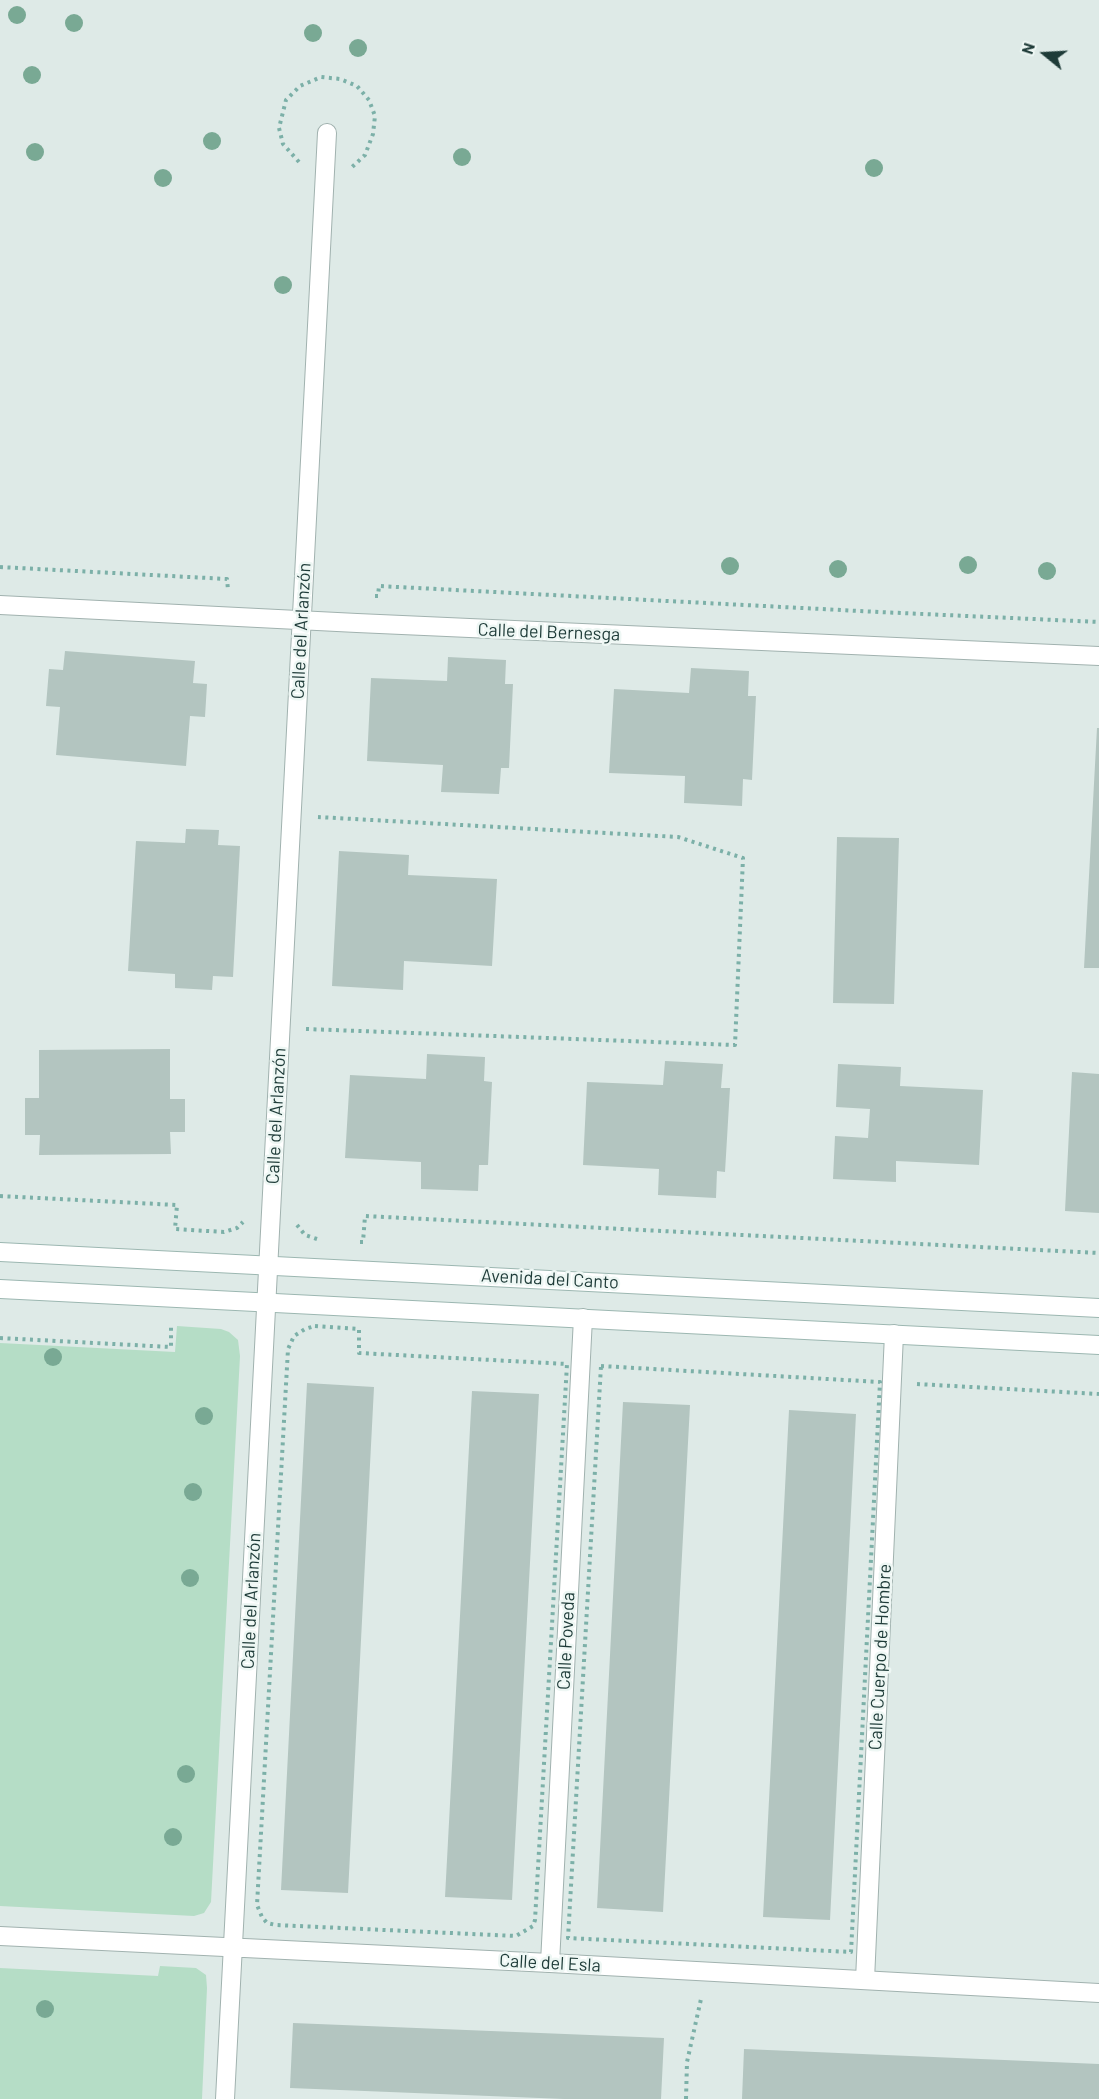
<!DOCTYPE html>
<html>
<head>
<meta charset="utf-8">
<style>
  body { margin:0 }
  #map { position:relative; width:1099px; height:2099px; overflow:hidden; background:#deeae7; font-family:Barlow,sans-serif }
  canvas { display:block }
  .north { position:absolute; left:1015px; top:24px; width:60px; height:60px; -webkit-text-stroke:4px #eef7f4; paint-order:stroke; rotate:288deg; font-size:16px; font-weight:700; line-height:24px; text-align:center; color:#1e3b38 }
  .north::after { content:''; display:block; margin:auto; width:21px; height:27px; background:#1e3b38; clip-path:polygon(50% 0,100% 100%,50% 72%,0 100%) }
</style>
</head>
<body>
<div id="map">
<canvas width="1099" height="2099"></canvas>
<div class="north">N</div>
</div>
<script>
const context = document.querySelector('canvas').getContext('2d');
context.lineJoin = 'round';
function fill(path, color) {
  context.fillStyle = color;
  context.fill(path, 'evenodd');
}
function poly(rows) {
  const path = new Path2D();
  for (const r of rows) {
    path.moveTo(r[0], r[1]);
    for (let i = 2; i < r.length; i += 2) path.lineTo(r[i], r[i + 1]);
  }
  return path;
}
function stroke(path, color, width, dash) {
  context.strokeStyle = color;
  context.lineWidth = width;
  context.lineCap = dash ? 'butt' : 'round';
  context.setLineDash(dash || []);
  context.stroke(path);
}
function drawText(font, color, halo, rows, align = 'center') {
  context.font = font + ' Barlow,sans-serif';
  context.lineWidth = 5;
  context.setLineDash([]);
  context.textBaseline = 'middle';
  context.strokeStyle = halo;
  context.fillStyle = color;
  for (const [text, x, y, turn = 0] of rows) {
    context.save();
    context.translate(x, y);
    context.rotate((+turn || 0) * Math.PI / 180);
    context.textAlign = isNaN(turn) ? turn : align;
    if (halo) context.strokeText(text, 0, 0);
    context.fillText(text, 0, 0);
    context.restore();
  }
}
fill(poly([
  [177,1326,221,1329,229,1332,238,1340,240,1356,211,1902,204,1913,194,1916,0,1906,0,1343,175,1352],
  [160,1966,196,1968,206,1975,207,1988,202,2099,0,2099,0,1968,158,1976]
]), '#b5ddc6');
fill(poly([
  [65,651,195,661,193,683,207,684,205,717,190,716,186,766,56,755,60,707,46,706,49,669,63,670],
  [448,657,506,660,505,684,513,684,509,768,501,768,499,794,441,792,443,765,367,761,371,678,447,681],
  [691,668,749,671,748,696,756,696,752,780,743,779,742,806,684,803,685,776,609,773,614,689,689,693],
  [1097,728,1099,728,1099,968,1084,968],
  [186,829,219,830,218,845,240,846,233,977,213,976,212,990,175,988,175,974,128,971,136,841,185,843],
  [837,837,899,838,894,1004,833,1003],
  [339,851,409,855,408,875,497,879,492,966,404,961,403,990,332,986],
  [170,1049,170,1099,185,1099,185,1132,170,1132,171,1154,39,1155,40,1135,25,1135,25,1098,39,1098,39,1050],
  [427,1054,485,1057,484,1081,492,1082,488,1165,479,1165,478,1191,421,1189,421,1162,345,1158,350,1075,426,1079],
  [665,1061,723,1064,721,1088,730,1088,725,1172,717,1171,716,1198,658,1195,659,1169,583,1165,587,1082,663,1085],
  [838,1064,901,1067,900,1086,983,1090,979,1165,896,1161,896,1182,833,1179,835,1136,868,1138,870,1109,836,1107],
  [1072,1072,1099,1074,1099,1213,1065,1211],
  [307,1383,374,1387,348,1893,281,1890],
  [472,1391,539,1394,512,1900,445,1897],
  [623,1402,690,1405,663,1912,597,1908],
  [789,1410,856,1414,830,1920,763,1917],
  [293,2023,664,2038,661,2099,564,2099,290,2088],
  [744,2049,1099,2064,1099,2099,742,2099]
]), '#b3c5c0');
const service = poly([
  [550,1963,583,1318],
  [865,1980,894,1334]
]);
const minor = poly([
  [0,605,357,623,1099,656],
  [0,1936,550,1963,1099,1993],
  [225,2099,327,133]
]);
const secondary = poly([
  [0,1252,1099,1308],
  [0,1289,1099,1345]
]);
stroke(service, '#a1b2af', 20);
stroke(minor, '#a1b2af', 20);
stroke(secondary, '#9cb7b1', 20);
stroke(poly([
  [299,162,283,144,279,128,286,100,300,86,321,77,340,79,357,86,369,100,375,116,373,134,365,155,351,168],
  [0,567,227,579,228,590],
  [375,596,378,596,379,586,879,612,1099,622],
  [306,1029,735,1045,743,858,678,837,318,817],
  [0,1196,177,1205,175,1229,224,1232,237,1228,243,1222],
  [297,1225,305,1235,317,1239],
  [360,1242,363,1242,365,1216,1099,1253],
  [315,1326,359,1329,359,1353,567,1364,535,1920,533,1926,516,1936,276,1925,267,1923,262,1917,257,1905,288,1349,294,1336,305,1329,315,1326],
  [0,1338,171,1347,171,1325],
  [601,1366,880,1382,851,1952,568,1938,601,1366],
  [917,1384,1099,1394],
  [686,2099,687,2062,701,1999]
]), '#7cb0a8', 4, [3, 4.5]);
stroke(service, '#fff', 18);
stroke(minor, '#fff', 18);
stroke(secondary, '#fff', 18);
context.fillStyle = '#79a994';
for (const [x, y] of [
  [17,15],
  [74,23],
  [313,33],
  [358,48],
  [32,75],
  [212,141],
  [35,152],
  [462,157],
  [874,168],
  [163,178],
  [283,285],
  [968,565],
  [730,566],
  [838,569],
  [1047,571],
  [53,1357],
  [204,1416],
  [193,1492],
  [190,1578],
  [186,1774],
  [173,1837],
  [45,2009]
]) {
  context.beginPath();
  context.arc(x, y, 9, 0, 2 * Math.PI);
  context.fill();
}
drawText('18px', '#1e3b38', '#eef7f4', [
  ["Calle del Arlanzón",301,631,-87],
  ["Calle del Bernesga",549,632,2],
  ["Calle del Arlanzón",276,1116,-87],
  ["Avenida del Canto",550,1279,3],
  ["Calle del Arlanzón",251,1601,-87],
  ["Calle Poveda",566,1641,-87],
  ["Calle Cuerpo de Hombre",880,1657,-87],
  ["Calle del Esla",550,1963,3]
]);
</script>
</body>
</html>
